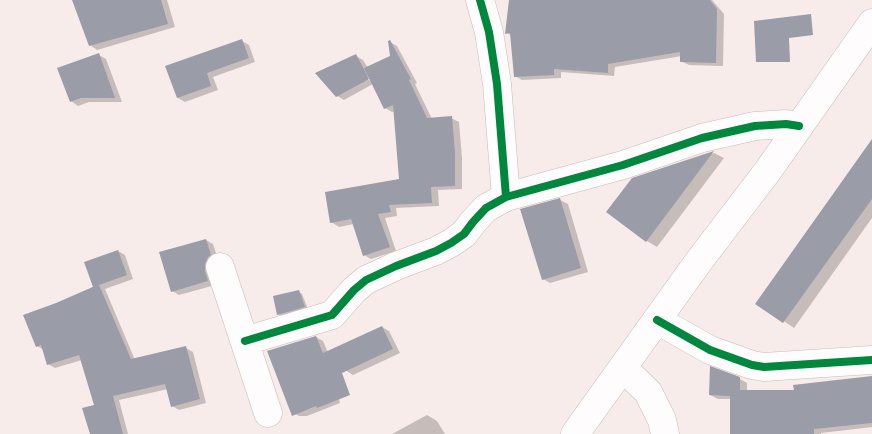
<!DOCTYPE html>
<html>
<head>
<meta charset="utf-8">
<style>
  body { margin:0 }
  canvas { display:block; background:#f7ecea }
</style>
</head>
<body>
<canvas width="872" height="434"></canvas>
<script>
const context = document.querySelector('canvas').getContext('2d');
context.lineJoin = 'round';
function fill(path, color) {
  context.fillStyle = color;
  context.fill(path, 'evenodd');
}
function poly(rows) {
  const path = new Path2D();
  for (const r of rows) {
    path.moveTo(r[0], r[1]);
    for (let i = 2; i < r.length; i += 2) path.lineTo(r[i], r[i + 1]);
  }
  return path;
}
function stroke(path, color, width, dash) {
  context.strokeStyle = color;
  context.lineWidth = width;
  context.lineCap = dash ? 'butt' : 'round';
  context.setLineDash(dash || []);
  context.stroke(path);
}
fill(poly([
  [73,0,167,0,175,27,97,50,90,45],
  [510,0,712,0,724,14,723,66,689,65,681,61,682,56,615,67,614,76,561,72,561,78,522,80,515,76,512,36,507,33],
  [242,41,249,45,255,62,213,77,218,90,185,102,178,98,167,67],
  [390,42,397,46,417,83,415,84,432,119,451,118,459,122,462,158,462,189,438,190,439,206,396,208,397,216,385,218,396,251,371,259,364,255,354,224,339,227,331,222,400,180,395,111,392,112,385,108,373,84,344,100,337,96,356,56,363,60,368,68,391,56],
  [364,74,371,78,371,81,363,77],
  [99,55,106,59,122,102,89,102,78,106,71,101],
  [872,142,872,218,794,328,757,303],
  [714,153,724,158,657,247,647,241,608,212,633,180],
  [560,200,568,204,588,272,550,283,543,279],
  [206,240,213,244,218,259,215,285,179,295,172,291],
  [118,251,125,255,133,279,105,289,135,360,186,348,193,352,206,403,179,410,172,406,168,389,119,400,128,434,91,434,95,406,82,360,55,368,48,364,44,350,37,346,96,287],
  [299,292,302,294,308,309,282,316,278,314],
  [382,327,389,331,400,353,353,375,345,370],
  [316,337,323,341,327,350,340,403,307,416,299,416,292,412],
  [872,377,872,427,821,433,821,434,731,434,731,399,718,399,710,395,740,379,747,383,747,391,795,391],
  [427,415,437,421,445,434,392,434]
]), '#0003');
fill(poly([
  [72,0,161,0,168,24,89,46],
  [509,0,710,0,717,9,716,63,680,62,680,52,608,64,608,73,554,69,554,75,514,77,510,33,505,34],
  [811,14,813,35,789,38,790,62,756,62,754,21],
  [242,39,249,58,207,73,211,86,177,98,165,66],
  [390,40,411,79,409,80,427,118,452,116,455,153,455,186,431,187,432,203,389,205,391,212,378,214,390,247,363,256,351,219,330,223,325,192,399,179,393,105,384,109,364,68,390,56,388,41],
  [99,53,115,98,81,98,70,102,57,68],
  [356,54,369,79,336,97,315,73],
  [872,139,872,199,783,323,755,304],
  [714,151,646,242,606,212,632,178],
  [560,198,581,268,542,280,520,209],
  [206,239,211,255,208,257,205,264,205,271,208,281,171,292,159,252],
  [118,250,127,275,99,285,131,359,186,346,200,399,171,407,165,384,113,396,123,434,90,434,82,408,94,405,79,355,47,365,41,345,36,347,23,315,56,303,95,286,93,287,84,262],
  [299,290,305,307,277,315,273,296],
  [382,326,393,349,342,373,350,395,317,408,316,406,292,416,267,351,316,336,323,353],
  [710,366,740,377,740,390,794,390,793,385,872,376,872,423,814,429,814,434,730,434,730,396,709,395]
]), '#9a9ca8');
const minor = poly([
  [480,0,489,32,497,84,506,197],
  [220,267,268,413],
  [657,320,710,350,752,365,764,367,872,360],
  [245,341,332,315,354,290,366,280,396,266,436,251,451,243,464,234,473,222,486,208,506,197,623,165,702,138,755,126,786,124,799,126],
  [623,368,648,392,662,420,665,434]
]);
const secondary = poly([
  [575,434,699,261,767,172,872,23]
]);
stroke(minor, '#c7bcba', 29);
stroke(secondary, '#c7bcba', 29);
stroke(minor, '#fefcfc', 28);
stroke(secondary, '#fefcfc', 28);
stroke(poly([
  [480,0,489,32,497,84,506,197],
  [657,320,710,350,752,365,764,367,872,360],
  [245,341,332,315,354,290,366,280,396,266,436,251,451,243,464,234,473,222,486,208,506,197,623,165,702,138,755,126,786,124,799,126]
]), '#00873e', 8);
</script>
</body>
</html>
